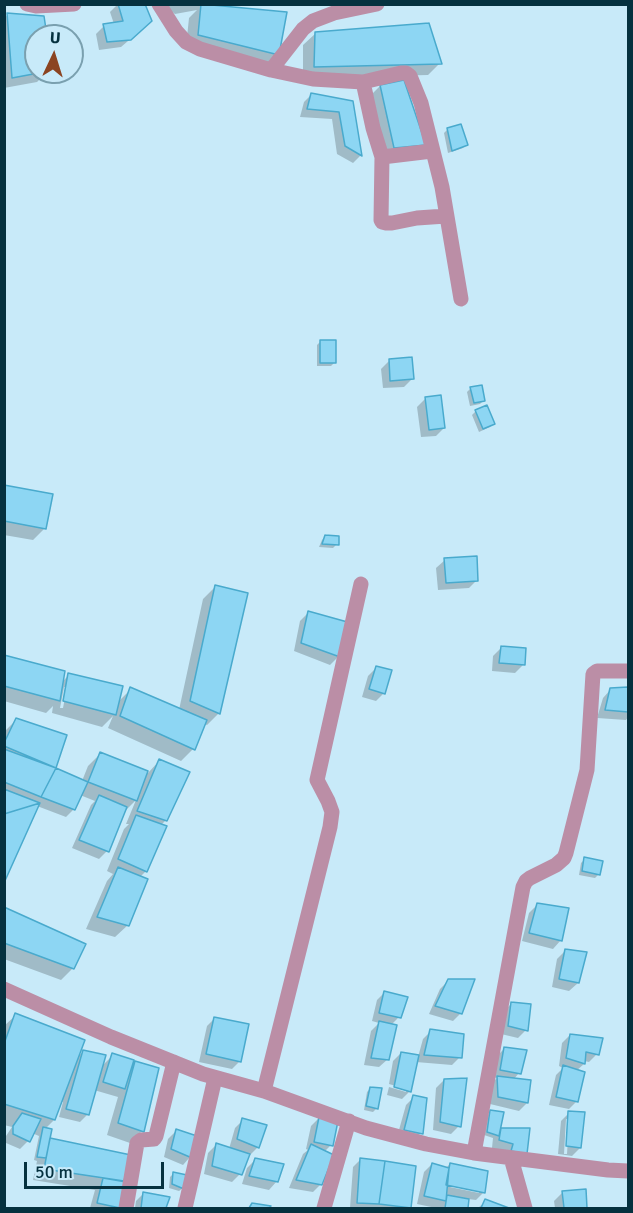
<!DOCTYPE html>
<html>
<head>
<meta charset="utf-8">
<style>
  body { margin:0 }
  #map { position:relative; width:633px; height:1213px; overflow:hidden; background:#c8eaf9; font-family:Signika,sans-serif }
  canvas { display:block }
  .frame { position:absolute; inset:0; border:6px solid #05313f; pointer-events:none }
  .north { position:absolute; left:24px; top:24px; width:60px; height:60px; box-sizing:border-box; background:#c8eaf9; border:2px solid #7aa0af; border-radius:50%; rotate:4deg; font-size:16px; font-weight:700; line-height:24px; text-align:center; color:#05313f }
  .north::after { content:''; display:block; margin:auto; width:21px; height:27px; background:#8b4421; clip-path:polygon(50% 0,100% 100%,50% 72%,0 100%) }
  .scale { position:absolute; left:24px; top:1162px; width:140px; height:27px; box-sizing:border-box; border:3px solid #05313f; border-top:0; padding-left:8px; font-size:18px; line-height:21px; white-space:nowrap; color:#05313f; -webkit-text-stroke:4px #c8eaf9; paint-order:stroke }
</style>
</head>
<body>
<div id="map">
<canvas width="633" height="1213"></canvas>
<div class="frame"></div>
<div class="north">U</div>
<div class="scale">50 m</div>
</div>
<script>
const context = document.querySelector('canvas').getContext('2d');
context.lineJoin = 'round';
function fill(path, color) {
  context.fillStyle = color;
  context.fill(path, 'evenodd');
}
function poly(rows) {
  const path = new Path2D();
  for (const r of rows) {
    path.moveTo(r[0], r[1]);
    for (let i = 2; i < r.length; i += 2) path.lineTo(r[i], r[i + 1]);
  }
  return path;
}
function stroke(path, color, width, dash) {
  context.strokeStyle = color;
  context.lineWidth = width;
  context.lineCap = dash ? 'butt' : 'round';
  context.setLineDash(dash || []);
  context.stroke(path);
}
fill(poly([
  [118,4,144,4,142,29,121,47,99,50,96,34,104,26,114,24,110,12],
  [162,4,207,4,206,6,278,54,266,66,186,47,189,18,197,10,175,14],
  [8,15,45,36,36,36,36,72,47,72,37,82,4,88,4,18],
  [316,33,440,63,428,75,303,78,303,45],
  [380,86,424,145,382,160,368,98],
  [312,94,352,102,360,156,353,163,337,154,332,119,300,117,304,102],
  [448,129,466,144,463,148,448,153,444,133],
  [321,341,334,363,331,366,317,366,317,345],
  [389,361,412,379,404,387,383,388,381,369],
  [471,388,484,400,480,404,470,406,467,392],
  [425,399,444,428,436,436,421,437,417,407],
  [486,407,493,424,490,427,479,432,472,415,476,411],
  [4,487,45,528,33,540,4,535],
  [326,536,337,544,333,548,319,547,322,540],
  [445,560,477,580,469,588,438,590,436,568],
  [215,587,219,713,207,725,204,724,193,749,181,761,108,728,113,716,102,727,52,713,53,706,46,713,4,701,4,657,62,682,69,675,118,702,131,689,179,710,203,599],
  [64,687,67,687,63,708,60,708],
  [308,613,338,657,330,665,294,651,300,621],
  [501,648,523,665,515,673,492,671,493,656],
  [376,668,384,693,376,701,362,697,368,676],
  [611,689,628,689,628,717,626,720,597,718,603,698],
  [16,720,65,736,53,769,82,781,88,766,100,754,148,773,159,761,166,820,161,825,146,871,140,877,128,925,115,937,86,929,107,881,113,874,107,871,124,829,129,824,126,824,136,800,122,814,107,851,99,859,72,848,91,805,95,801,80,795,74,809,66,817,37,806,4,879,4,732],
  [585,859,599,874,595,878,579,875,581,863],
  [537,905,561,940,553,949,522,941,529,913],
  [4,909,73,968,61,980,4,959],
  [565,951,578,983,569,991,552,987,557,959],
  [448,981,461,1013,453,1021,429,1014,440,989],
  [385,992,399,1017,391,1025,388,1059,379,1067,364,1065,371,1031,379,1023,372,1021,377,1000],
  [512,1003,526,1030,518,1038,501,1034,504,1011],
  [16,1015,77,1057,83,1052,101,1067,113,1055,130,1068,136,1063,142,1131,130,1143,107,1135,118,1097,94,1090,88,1114,80,1122,59,1117,63,1102,61,1101,54,1120,45,1129,48,1143,123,1181,121,1183,117,1208,90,1208,95,1190,33,1180,37,1161,34,1160,39,1136,32,1133,28,1141,20,1149,6,1143,6,1136,12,1127,4,1125,4,1026],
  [215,1018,240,1061,232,1069,199,1062,207,1026],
  [431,1031,460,1057,452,1065,416,1062,410,1091,402,1099,387,1095,389,1087,406,1092,406,1089,389,1084,393,1061,401,1053,418,1057,423,1039],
  [570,1035,597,1054,589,1062,584,1061,584,1064,576,1071,577,1101,569,1109,549,1105,556,1075,563,1068,559,1066,562,1043],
  [504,1049,519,1073,513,1080,527,1103,519,1111,490,1104,489,1086,497,1078,493,1077,496,1057],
  [444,1080,459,1126,451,1134,433,1130,436,1088],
  [371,1088,377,1108,373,1112,364,1110,367,1092],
  [414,1097,421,1133,413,1141,397,1137,406,1105],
  [490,1112,499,1129,529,1130,526,1153,506,1152,492,1148,493,1138,484,1135,487,1116],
  [569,1113,580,1148,572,1156,558,1154,561,1121],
  [566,1119,569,1119,567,1154,564,1154],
  [319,1118,331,1145,324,1152,321,1184,313,1192,289,1188,303,1154,308,1150,306,1149,311,1126],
  [243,1120,258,1147,250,1155,248,1154,240,1174,232,1182,204,1174,208,1153,216,1145,229,1149,235,1128],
  [176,1131,190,1157,183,1165,164,1157,168,1139],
  [361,1159,415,1167,409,1208,350,1208,353,1167],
  [255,1160,277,1181,269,1190,242,1184,247,1168],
  [432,1164,446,1168,450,1164,484,1192,476,1200,468,1199,467,1208,436,1208,417,1204,424,1172],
  [440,1182,479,1190,479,1193,440,1185],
  [173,1174,183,1188,179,1191,169,1188,170,1177],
  [585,1190,586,1208,555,1208,554,1201,562,1193],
  [144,1193,168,1198,164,1208,135,1208,136,1201],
  [486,1201,505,1208,478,1208]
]), '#0003');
const building = poly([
  [118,4,145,4,152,21,131,40,107,42,103,24,123,21,118,4],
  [201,4,287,12,279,55,198,35,201,4],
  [7,13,44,16,47,36,36,36,36,72,44,72,12,78,7,13],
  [429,23,442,64,314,67,315,32,429,23],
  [404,80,426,145,394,148,380,85,404,80],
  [311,93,353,101,362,156,345,146,339,112,307,109,311,93],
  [461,124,468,145,452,151,447,128,461,124],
  [320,340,336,340,336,363,320,363,320,340],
  [412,357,414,379,390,381,389,359,412,357],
  [482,385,485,401,474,403,470,387,482,385],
  [441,395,445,428,429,430,425,397,441,395],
  [487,405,495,424,483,429,475,410,487,405],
  [4,485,53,494,46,529,4,521,4,485],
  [325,535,339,536,339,545,322,544,325,535],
  [477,556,478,581,446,583,444,558,477,556],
  [215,585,248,593,220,714,190,701,215,585],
  [308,611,351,623,340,657,301,643,308,611],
  [501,646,526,648,525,665,499,663,501,646],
  [4,655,65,671,60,701,4,686,4,655],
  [376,666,392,670,385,694,369,689,376,666],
  [68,673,123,686,116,715,63,701,68,673],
  [130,687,207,720,195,750,120,716,130,687],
  [628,687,628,712,605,710,610,688,628,687],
  [16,718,67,735,56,768,4,746,4,743,16,718],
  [4,749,56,768,41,797,4,782,4,749],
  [100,752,148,771,137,801,88,782,100,752],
  [159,759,190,772,167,821,137,811,159,759],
  [56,768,88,782,75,810,41,797,56,768],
  [4,789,40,803,4,814,4,789],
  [99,795,127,807,109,852,79,840,99,795],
  [40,803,4,883,4,814,40,803],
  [136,815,167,826,147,872,118,859,136,815],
  [584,857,603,861,600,875,582,871,584,857],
  [118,867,148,879,129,926,97,917,118,867],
  [537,903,569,908,562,941,529,933,537,903],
  [4,907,86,944,74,969,4,943,4,907],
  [565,949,587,952,579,983,559,979,565,949],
  [448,979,475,979,462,1014,435,1006,448,979],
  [384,991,408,997,401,1018,379,1013,384,991],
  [511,1002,531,1004,528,1031,508,1026,511,1002],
  [15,1013,85,1040,55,1120,4,1104,4,1044,15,1013],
  [214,1017,249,1024,241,1062,206,1054,214,1017],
  [379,1021,397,1025,389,1060,371,1058,379,1021],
  [430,1029,464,1034,462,1058,424,1055,430,1029],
  [570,1034,603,1038,599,1055,586,1052,585,1064,566,1058,570,1034],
  [504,1047,527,1050,521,1074,500,1070,504,1047],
  [83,1050,106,1055,89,1115,66,1109,83,1050],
  [401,1052,419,1055,411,1092,394,1087,401,1052],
  [112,1053,134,1060,125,1089,103,1082,112,1053],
  [135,1061,159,1068,144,1132,118,1123,135,1061],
  [563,1065,585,1072,578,1102,556,1097,563,1065],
  [497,1076,531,1080,528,1103,498,1097,497,1076],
  [467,1078,461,1127,440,1122,444,1079,467,1078],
  [370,1087,382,1088,378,1109,366,1106,370,1087],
  [413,1095,427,1098,423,1134,404,1130,413,1095],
  [490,1110,504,1112,499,1136,487,1132,490,1110],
  [568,1111,585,1112,581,1148,566,1146,568,1111],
  [22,1113,41,1119,30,1142,13,1134,13,1126,22,1113],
  [319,1117,338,1121,333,1146,314,1142,319,1117],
  [242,1118,267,1125,259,1148,237,1139,242,1118],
  [43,1127,52,1129,46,1158,37,1157,43,1127],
  [501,1128,530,1128,527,1154,511,1151,513,1144,499,1140,501,1128],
  [176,1129,197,1136,192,1158,171,1149,176,1129],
  [50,1138,131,1155,124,1181,44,1169,50,1138],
  [216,1143,250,1154,242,1175,212,1166,216,1143],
  [311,1144,334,1155,322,1185,296,1180,311,1144],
  [255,1158,284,1164,278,1182,249,1176,255,1158],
  [360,1158,385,1161,379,1204,357,1203,360,1158],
  [385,1161,416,1166,411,1208,379,1204,385,1161],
  [432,1163,449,1168,446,1201,424,1196,432,1163],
  [450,1163,488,1171,485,1193,446,1185,450,1163],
  [173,1172,187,1175,184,1189,172,1184,173,1172],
  [103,1178,126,1182,120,1208,97,1203,103,1178],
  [586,1189,587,1208,564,1208,562,1191,586,1189],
  [143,1192,170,1197,166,1208,141,1208,143,1192],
  [447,1195,469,1199,468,1208,445,1208,447,1195],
  [485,1199,509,1208,481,1208,485,1199],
  [252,1203,271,1206,269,1208,249,1208,252,1203]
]);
fill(building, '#8dd6f3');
stroke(building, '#49aacd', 1.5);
stroke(poly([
  [27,4,36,6,74,4],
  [159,4,176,31,186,42,200,49,271,70,313,79,363,82,401,73,406,73,410,76,421,103,442,187,461,299],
  [271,70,303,29,313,21,334,13,377,4],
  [363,82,373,128,382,157,381,220,382,222,386,223,392,223,417,218,446,216],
  [382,157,432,151],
  [4,989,111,1037,203,1074,264,1091,366,1128,426,1144,474,1153,608,1170,628,1171],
  [264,1091,330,827,332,812,328,801,317,780,361,584],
  [474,1153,523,887,526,881,530,878,556,865,564,858,566,853,587,770,593,674,597,671,628,671],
  [511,1158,525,1208],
  [126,1208,137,1143,141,1140,154,1139,156,1136,174,1062],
  [185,1208,215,1078],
  [324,1208,349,1121]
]), '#bb8ea6', 15);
</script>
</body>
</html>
